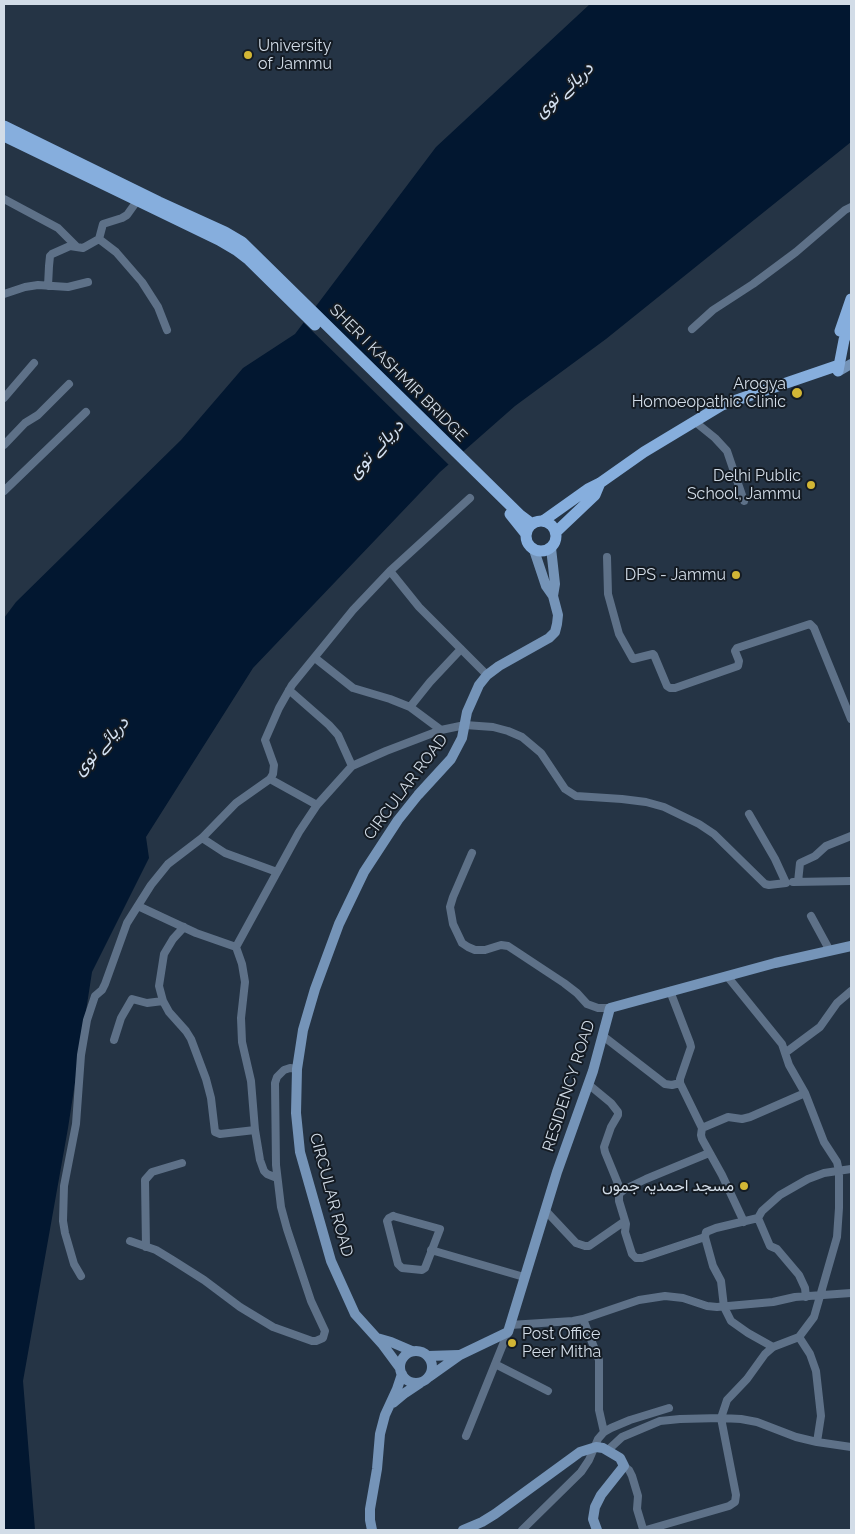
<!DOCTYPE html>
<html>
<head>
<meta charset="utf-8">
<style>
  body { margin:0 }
  #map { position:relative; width:855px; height:1534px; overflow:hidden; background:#253445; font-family:Raleway,sans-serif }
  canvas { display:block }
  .frame { position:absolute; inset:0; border:5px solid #d2dce7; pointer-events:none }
</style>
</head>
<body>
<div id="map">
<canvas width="855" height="1534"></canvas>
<div class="frame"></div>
</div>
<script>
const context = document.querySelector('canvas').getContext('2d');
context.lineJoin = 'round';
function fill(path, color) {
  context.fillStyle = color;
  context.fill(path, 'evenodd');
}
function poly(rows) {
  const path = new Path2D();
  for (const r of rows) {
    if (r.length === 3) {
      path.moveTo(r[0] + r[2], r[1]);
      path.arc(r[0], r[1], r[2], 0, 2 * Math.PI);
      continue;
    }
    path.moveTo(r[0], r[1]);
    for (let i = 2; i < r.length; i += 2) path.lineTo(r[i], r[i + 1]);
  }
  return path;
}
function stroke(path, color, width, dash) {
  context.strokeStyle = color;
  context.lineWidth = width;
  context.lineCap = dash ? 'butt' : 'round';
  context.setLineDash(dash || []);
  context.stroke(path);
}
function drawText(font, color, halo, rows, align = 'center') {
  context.font = font + ' Raleway,Vazirmatn,sans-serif';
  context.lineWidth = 4;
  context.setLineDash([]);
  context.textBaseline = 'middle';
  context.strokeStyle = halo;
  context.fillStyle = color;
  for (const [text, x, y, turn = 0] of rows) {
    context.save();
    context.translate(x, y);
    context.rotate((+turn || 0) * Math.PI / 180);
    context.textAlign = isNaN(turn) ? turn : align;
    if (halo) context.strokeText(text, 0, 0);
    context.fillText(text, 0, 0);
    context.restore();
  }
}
fill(poly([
  [590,4,851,4,851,142,606,339,515,406,440,472,253,668,146,837,149,858,92,972,68,1128,23,1381,35,1530,4,1530,4,618,16,602,181,440,243,368,295,334,436,147]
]), '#021730');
fill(poly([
  [314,305,465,453,450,466,302,321]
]), '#253445');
stroke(poly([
  [4,199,58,228,76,246],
  [99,239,103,224,122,218,127,215,137,201],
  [48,286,49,266,50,256,52,254,70,246,83,248,99,239,116,252,142,282,158,307,167,330],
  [4,294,25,287,38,285,68,287,88,282],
  [692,329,713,310,753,284,796,252,845,210,851,207],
  [4,398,34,363],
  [694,421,715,438,727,451,744,501],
  [4,445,25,423,38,415,69,384],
  [4,491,86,412],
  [607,557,608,594,619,634,633,659,653,654,654,655,667,686,670,688,675,688,738,666,739,661,735,651,737,648,810,624,814,628,851,719],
  [390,571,419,607,487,675],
  [315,658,353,688,390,699,410,707,441,730],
  [289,690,329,725,338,735,352,766],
  [410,707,430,682,461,649],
  [270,779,317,805],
  [202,838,225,853,277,872],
  [472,853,453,897,450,907,453,924,462,943,468,947,475,950,485,950,501,945,508,946,564,983,577,993,587,1004,598,1008,610,1008],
  [793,882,851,881],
  [798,882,800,863,815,856,826,846,851,836],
  [138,906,196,933,236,947],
  [811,916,830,951],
  [184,927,173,939,164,954,159,986,163,1001,169,1012,186,1031,191,1039,206,1079,211,1098,215,1132,220,1134,255,1130],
  [670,991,690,1043,691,1047,680,1079,680,1083,702,1128,701,1135,702,1139,722,1175,744,1222],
  [603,1036,665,1084,672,1085,680,1083],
  [114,1040,121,1018,132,999,147,1003,163,1001],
  [785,1053,820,1027,837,1003,851,991],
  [588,1084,611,1103,618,1112,618,1115,611,1127,604,1147,605,1152,621,1191],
  [702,1128,728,1117,742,1119,750,1117,805,1093],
  [709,1153,646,1179,625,1189,619,1194,619,1201,626,1224,625,1232,632,1254,636,1258,642,1258,705,1237,713,1266,721,1281,724,1307,731,1321,748,1333,773,1347],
  [277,1178,267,1174,264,1171,260,1160,255,1130,251,1081,242,1042,241,1018,245,982,242,964,236,947,299,832,317,805,352,766,386,751,441,730,465,725,493,727,508,731,522,737,541,753,565,789,576,796,622,799,646,802,664,807,699,824,714,834,765,884,769,885,786,883,775,859,749,814],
  [545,1210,576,1243,585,1246,589,1246,625,1221],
  [393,1216,440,1229,425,1268,422,1270,402,1268,398,1264,387,1221,389,1218,393,1216],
  [758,1218,770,1246,777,1249,799,1275,805,1288,806,1297],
  [705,1237,706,1232,716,1228,758,1218,762,1211,780,1195,808,1179,824,1173,851,1169],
  [130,1241,156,1250,174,1261,204,1280,240,1307,273,1327,312,1341,316,1341,323,1338,325,1331,311,1301,287,1229,281,1207,276,1165,275,1083,277,1077,284,1070,290,1068,297,1069],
  [146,1247,145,1180,152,1172,182,1163],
  [431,1250,524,1277],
  [81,1276,74,1264,65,1233,63,1221,64,1186,76,1124,81,1055,87,1020,95,996,102,990,105,984,127,923,151,885,168,864,202,838,236,803,270,779,273,774,274,765,265,740,279,708,292,685,353,610,390,571,470,498],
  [583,1319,599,1360,599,1410,604,1432],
  [510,1325,573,1321,583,1319,639,1300,665,1296,683,1298,707,1306,717,1307,773,1302,795,1297,851,1293],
  [799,1337,810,1354,816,1371,821,1416,817,1442],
  [495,1364,548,1391],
  [466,1436,508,1332],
  [608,1450,622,1437,660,1421,680,1419,721,1418,741,1419,757,1422,796,1437,817,1442,851,1447],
  [624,1466,629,1470,632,1476,638,1496,637,1509,643,1529,646,1530],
  [522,1530,581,1472,589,1460,598,1439,604,1432,611,1428,630,1420,669,1408],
  [646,1530,729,1506,735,1502,736,1495,721,1418,727,1400,747,1379,765,1354,773,1347,799,1337,814,1317,837,1237,839,1208,839,1171,837,1162,824,1142,805,1093,789,1065,782,1044,727,976]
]), '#5e7188', 8);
stroke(poly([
  [839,371,851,364],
  [551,548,555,584,553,596],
  [377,1338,391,1342,412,1351],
  [416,1367,16],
  [428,1356,459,1355],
  [400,1368,383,1345,355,1314,331,1261,300,1152,296,1113,297,1069,303,1030,315,989,339,924,364,872,398,820,418,795,451,759,462,738,467,712,479,685,487,675,499,666,549,638,555,632,557,624,558,615,553,596,546,586,534,550],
  [429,1377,460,1355,508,1332,557,1172,593,1071,610,1008,775,963,851,946],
  [393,1403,405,1393,420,1383],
  [372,1530,370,1520,370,1509,377,1469,380,1434,385,1415,397,1389,402,1374],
  [463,1530,482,1522,495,1514,580,1452,596,1447,603,1448,620,1458,624,1466,601,1495,595,1507,593,1519,597,1530]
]), '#7594b8', 10);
stroke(poly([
  [4,126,159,202,225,232,242,242,520,515,532,524],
  [4,136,219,240,236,250,249,260,315,325],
  [840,331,851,299],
  [838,371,844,340,851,321],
  [510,514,526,534],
  [541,536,15],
  [543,521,588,489,600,483,644,452,722,405,839,365],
  [556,532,595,495,600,483]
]), '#86aedd', 11);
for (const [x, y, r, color] of [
  [248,55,5,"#d2b635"],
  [797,393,6,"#d2b635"],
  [811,485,5,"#d2b635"],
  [736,575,5,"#d2b635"],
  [744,1186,5,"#d2b635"],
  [512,1343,5,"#d2b635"]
]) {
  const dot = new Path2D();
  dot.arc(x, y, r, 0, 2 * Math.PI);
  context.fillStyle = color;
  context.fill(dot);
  stroke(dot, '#141b23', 2);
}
drawText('16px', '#d2dce7', '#141b23', [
  ["University",258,46,"left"],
  ["of Jammu",258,64,"left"],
  ["Arogya",786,384],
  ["Homoeopathic Clinic",786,402],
  ["Delhi Public",801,476],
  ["School, Jammu",801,494],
  ["DPS - Jammu",726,575],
  ["مسجد احمدیہ جموں",734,1186],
  ["Post Office",522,1334,"left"],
  ["Peer Mitha",522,1352,"left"]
], 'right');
drawText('16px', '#d2dce7', '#141b23', [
  ["SHER I KASHMIR BRIDGE",398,373,45],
  ["CIRCULAR ROAD",406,787,-53],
  ["RESIDENCY ROAD",569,1086,-72],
  ["CIRCULAR ROAD",331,1195,75]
]);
drawText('italic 18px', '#d6e3f3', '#141b23', [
  ["دریائے توی",564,90,-42],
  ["دریائے توی",376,449,-47],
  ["دریائے توی",101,746,-47]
]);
</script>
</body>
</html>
